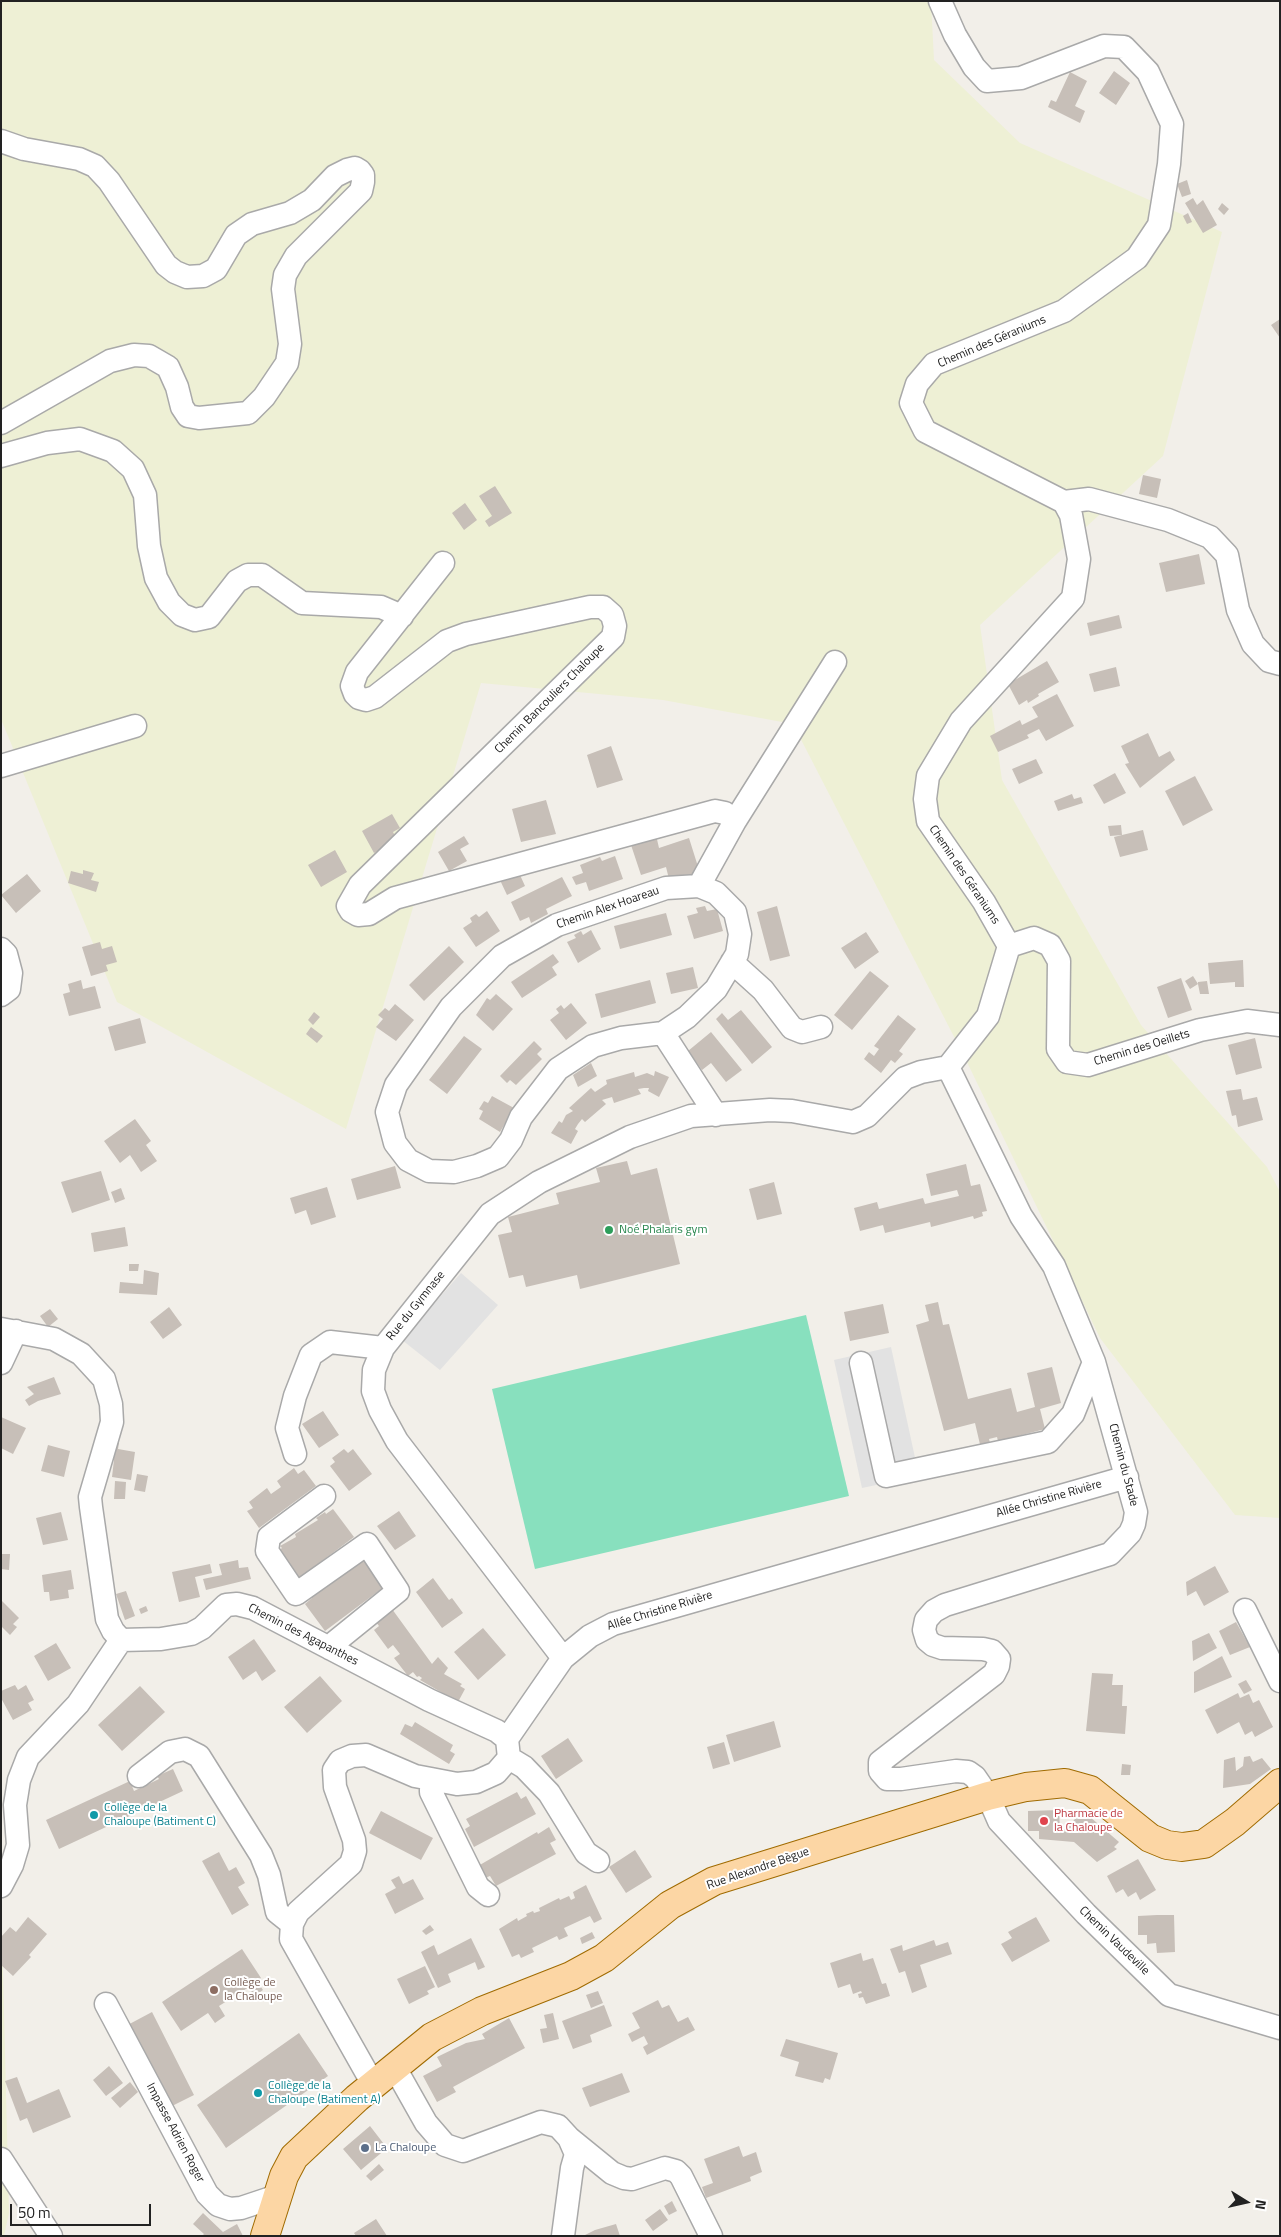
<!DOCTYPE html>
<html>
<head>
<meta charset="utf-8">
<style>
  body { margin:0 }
  #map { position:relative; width:1281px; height:2237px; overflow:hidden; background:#f2efe9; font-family:"Titillium Web",sans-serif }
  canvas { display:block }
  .frame { position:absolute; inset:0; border:2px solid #222; pointer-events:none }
  .north { position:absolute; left:1221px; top:2177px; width:50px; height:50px; -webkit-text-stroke:4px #fff; paint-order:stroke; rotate:100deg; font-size:14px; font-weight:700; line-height:20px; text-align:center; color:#222 }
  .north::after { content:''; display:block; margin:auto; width:18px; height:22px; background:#222; clip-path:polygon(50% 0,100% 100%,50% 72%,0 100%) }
  .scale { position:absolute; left:10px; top:2204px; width:141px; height:22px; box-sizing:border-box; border:2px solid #222; border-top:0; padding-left:6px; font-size:15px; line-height:18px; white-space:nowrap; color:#222; -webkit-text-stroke:4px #fff; paint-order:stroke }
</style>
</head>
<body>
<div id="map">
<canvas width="1281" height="2237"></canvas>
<div class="frame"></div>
<div class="north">N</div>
<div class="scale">50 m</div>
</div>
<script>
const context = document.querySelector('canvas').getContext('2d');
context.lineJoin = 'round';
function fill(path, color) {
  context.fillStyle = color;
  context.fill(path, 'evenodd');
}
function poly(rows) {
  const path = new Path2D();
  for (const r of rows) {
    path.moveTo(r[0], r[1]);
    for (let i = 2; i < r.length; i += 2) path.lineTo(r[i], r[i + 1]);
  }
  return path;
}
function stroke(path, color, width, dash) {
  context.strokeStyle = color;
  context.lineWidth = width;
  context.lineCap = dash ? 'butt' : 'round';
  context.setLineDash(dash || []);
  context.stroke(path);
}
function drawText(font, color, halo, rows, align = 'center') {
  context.font = font + ' "Titillium Web",sans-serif';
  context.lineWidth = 4;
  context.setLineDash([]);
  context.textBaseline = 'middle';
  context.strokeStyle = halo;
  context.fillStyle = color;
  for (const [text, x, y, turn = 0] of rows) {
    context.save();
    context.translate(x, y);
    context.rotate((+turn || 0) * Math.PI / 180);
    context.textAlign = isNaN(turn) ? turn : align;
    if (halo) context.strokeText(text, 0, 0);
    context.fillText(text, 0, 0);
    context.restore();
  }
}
fill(poly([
  [1,1,931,1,934,60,1020,143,1222,232,1163,456,980,625,1002,780,1141,1025,1267,1167,1280,1192,1280,1518,1235,1515,1100,1338,966,1060,793,724,663,700,481,683,346,1129,117,1002,1,719],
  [1,1891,9,2213,4,2236,1,2236]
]), '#eef0d5');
fill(poly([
  [806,1315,849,1496,535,1569,492,1389]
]), '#88e0be');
fill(poly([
  [461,1273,498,1305,440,1370,402,1340],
  [891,1347,919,1476,862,1488,834,1360]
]), '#e2e2e2');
fill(poly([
  [1114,71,1130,83,1116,105,1099,93],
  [1070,72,1087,81,1075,106,1085,111,1080,123,1048,107,1051,100,1056,102],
  [1187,180,1191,194,1182,197,1177,184],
  [1193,198,1197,205,1203,200,1217,225,1203,233,1185,203],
  [1222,203,1229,209,1224,215,1218,209],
  [1188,213,1192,222,1187,224,1183,216],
  [1280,319,1280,338,1271,325],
  [1143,475,1161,479,1157,498,1139,494],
  [495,486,512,513,489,527,485,521,492,516,479,496],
  [465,503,477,520,464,530,452,513],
  [1199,554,1205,584,1166,592,1159,563],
  [1119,615,1122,628,1090,636,1087,623],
  [1047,661,1059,682,1038,694,1039,696,1028,703,1027,700,1019,705,1008,684],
  [1116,667,1120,686,1094,692,1089,674],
  [1057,694,1074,726,1046,741,1039,729,1027,735,1029,738,998,752,990,736,1020,720,1022,725,1038,717,1032,707],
  [1148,733,1159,757,1170,751,1175,760,1140,788,1125,764,1129,763,1121,746],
  [611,746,623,780,597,788,587,755],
  [1036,759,1043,773,1019,784,1012,769],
  [1115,773,1126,793,1104,804,1093,785],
  [1195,776,1213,810,1183,826,1165,791],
  [1072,794,1074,799,1081,797,1083,803,1058,811,1054,801],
  [546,800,556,834,521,842,512,809],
  [392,814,400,828,393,832,397,840,374,853,362,831],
  [1121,825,1122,835,1143,830,1148,850,1120,857,1114,837,1122,835,1110,836,1108,826],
  [656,835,659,848,689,838,700,873,670,883,666,867,641,875,630,842],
  [464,836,469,844,460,849,467,861,449,871,438,852],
  [335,850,347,872,321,887,308,865],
  [615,856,623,879,589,891,586,882,576,885,572,877,583,873,580,865,600,857,602,861],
  [83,870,94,873,91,880,99,882,96,892,68,883,71,871,83,874],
  [27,874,41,891,16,913,1,895],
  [520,875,525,886,507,895,499,878],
  [562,877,572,896,546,909,548,914,531,923,529,917,520,921,511,902],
  [705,906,707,911,717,909,723,931,694,939,687,916,698,913,696,908],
  [777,906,790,956,770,961,757,912],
  [487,911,500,931,476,947,463,928,472,922,470,918,476,914,479,917],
  [666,913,672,935,620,949,614,926],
  [591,930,601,949,578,963,567,942,576,938,574,935,581,931,583,935],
  [866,932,879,952,855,969,841,948],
  [100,942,102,949,112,946,117,962,106,965,108,971,91,976,82,947],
  [449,946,464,962,424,1001,409,985],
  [553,954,559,962,552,967,557,975,522,998,511,982],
  [1243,960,1244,987,1235,987,1235,982,1210,984,1208,963],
  [693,967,698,988,671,994,666,973],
  [870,971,889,986,852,1030,834,1015],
  [1193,976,1198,984,1198,982,1207,981,1209,994,1200,994,1198,984,1190,989,1185,981],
  [1181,978,1192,1010,1168,1018,1157,987],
  [81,980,83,989,95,986,101,1008,69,1016,63,994,70,992,68,984],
  [650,980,656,1003,601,1018,595,994],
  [496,994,513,1009,493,1031,476,1015,487,998,490,1000],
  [571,1003,587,1023,566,1040,550,1020,559,1013,556,1009,561,1005,564,1009],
  [395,1004,414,1020,396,1041,376,1027,383,1019,378,1015,385,1008,389,1011],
  [741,1010,772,1047,752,1064,716,1019,722,1013,728,1020],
  [314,1012,320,1017,313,1025,308,1020],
  [898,1015,916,1029,899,1051,903,1054,895,1063,891,1060,881,1073,864,1059,869,1052,874,1056,879,1049,874,1046],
  [140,1018,146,1043,115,1051,108,1027],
  [311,1027,323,1036,317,1043,306,1034],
  [711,1032,742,1070,726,1082,711,1063,702,1070,688,1051],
  [464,1036,482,1049,447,1094,429,1080],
  [1255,1038,1262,1068,1236,1075,1228,1045],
  [534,1041,542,1049,537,1054,542,1059,516,1085,510,1080,507,1083,500,1076],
  [591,1063,597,1076,578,1087,573,1075],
  [655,1071,669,1077,659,1097,648,1091,649,1088,644,1088,638,1089,641,1094,614,1103,612,1097,602,1100,606,1104,585,1122,582,1119,578,1124,575,1129,578,1131,571,1144,551,1133,559,1121,562,1123,566,1115,573,1111,569,1108,591,1088,595,1092,607,1084,606,1080,634,1072,635,1077,647,1073,654,1076],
  [1241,1089,1243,1100,1257,1097,1263,1120,1238,1127,1236,1115,1232,1116,1226,1091],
  [492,1096,514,1108,500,1132,479,1119,483,1111,479,1109,484,1101,488,1103],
  [135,1119,151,1141,146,1145,157,1161,141,1172,130,1155,120,1163,104,1141],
  [627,1161,631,1175,657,1168,680,1264,580,1289,577,1275,526,1287,523,1275,509,1278,498,1235,512,1232,508,1217,559,1204,556,1193,600,1182,596,1168],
  [966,1164,971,1186,980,1184,987,1211,982,1212,983,1216,974,1219,973,1216,931,1227,930,1222,885,1233,883,1225,860,1231,854,1208,877,1202,879,1209,923,1198,925,1204,959,1196,957,1190,931,1196,926,1174],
  [395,1166,401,1188,357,1200,351,1179],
  [101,1171,110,1200,72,1213,61,1182],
  [774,1182,782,1214,757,1220,749,1189],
  [327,1187,336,1217,311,1225,306,1210,295,1214,290,1198],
  [121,1188,125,1199,115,1203,111,1192],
  [125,1227,128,1246,94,1252,91,1233],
  [129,1264,139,1264,138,1271,129,1271],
  [144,1270,159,1273,157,1295,119,1293,120,1282,143,1284],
  [938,1302,943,1325,949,1324,968,1399,1011,1388,1017,1412,1035,1407,1027,1373,1052,1367,1061,1403,1040,1409,1045,1429,1018,1436,1020,1443,1000,1449,997,1437,989,1439,992,1451,982,1453,975,1423,944,1431,916,1325,929,1321,925,1305],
  [883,1304,889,1333,850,1341,844,1312],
  [169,1307,182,1325,163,1339,150,1322],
  [50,1309,58,1319,48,1327,40,1316],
  [54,1377,61,1394,38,1401,29,1406,25,1400,34,1394,27,1387],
  [323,1411,339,1435,319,1448,302,1424],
  [1,1417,26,1428,13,1454,1,1448],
  [113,1442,119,1443,118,1449,135,1452,131,1480,112,1477,114,1460,110,1459],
  [48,1445,70,1451,64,1477,41,1471],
  [344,1449,348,1453,353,1449,372,1474,349,1491,330,1466,335,1462,332,1458],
  [294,1468,298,1474,304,1470,316,1486,259,1528,247,1511,253,1508,249,1502,267,1488,271,1494,281,1487,277,1481],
  [137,1474,148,1476,145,1492,134,1490],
  [115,1481,126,1482,125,1499,114,1499],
  [333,1509,354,1537,295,1581,275,1553,282,1548,280,1546,296,1537,295,1534,318,1520,316,1518,325,1512,326,1514],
  [399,1511,416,1536,395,1550,377,1526],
  [61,1512,68,1540,43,1545,36,1518],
  [1,1554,10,1554,9,1570,1,1569],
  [364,1559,384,1587,325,1631,305,1604,312,1598,310,1596,327,1587,325,1585,338,1575,340,1577],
  [238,1560,239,1568,248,1567,251,1579,206,1590,203,1579,222,1575,219,1564],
  [210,1564,212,1573,195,1577,200,1597,179,1602,172,1572],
  [1215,1566,1229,1592,1204,1606,1196,1591,1187,1596,1186,1582],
  [71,1570,74,1589,68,1590,69,1598,50,1601,49,1592,44,1592,42,1575],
  [433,1578,449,1600,452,1598,463,1613,442,1628,416,1592],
  [126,1591,135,1616,125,1620,116,1594],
  [1,1600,19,1618,13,1624,17,1627,10,1635,1,1626],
  [146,1606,148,1611,141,1614,139,1609],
  [392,1609,432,1664,438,1657,448,1668,444,1674,462,1684,460,1686,465,1689,458,1702,420,1680,422,1678,419,1676,417,1677,413,1672,408,1676,394,1658,400,1654,393,1645,388,1649,374,1630,379,1626,375,1621],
  [1236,1622,1250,1647,1230,1655,1219,1631],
  [483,1628,506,1655,478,1680,454,1652],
  [1209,1633,1217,1648,1193,1661,1192,1641],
  [254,1639,276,1671,262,1681,256,1671,243,1680,228,1657],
  [56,1643,71,1668,48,1681,34,1656],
  [1222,1656,1232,1677,1194,1693,1194,1672],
  [1092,1673,1113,1674,1112,1685,1123,1685,1122,1706,1127,1706,1125,1734,1086,1731],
  [320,1676,342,1701,307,1733,284,1707],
  [1246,1680,1252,1690,1244,1694,1238,1684],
  [15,1685,18,1690,26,1685,34,1700,28,1703,32,1710,13,1720,1,1698,1,1691],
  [140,1686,165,1712,122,1751,98,1725],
  [1238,1693,1240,1698,1249,1694,1253,1703,1259,1700,1273,1727,1255,1737,1252,1731,1245,1735,1239,1722,1217,1734,1205,1710],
  [774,1721,781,1747,734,1762,726,1735],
  [415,1722,453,1745,450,1751,455,1754,449,1764,400,1734,405,1724,412,1727],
  [568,1738,583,1761,556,1779,541,1756],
  [724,1742,730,1764,713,1769,707,1747],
  [1250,1756,1253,1762,1262,1758,1271,1769,1250,1784,1223,1788,1224,1760,1235,1757,1236,1771,1243,1766,1244,1757],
  [1122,1764,1131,1765,1130,1775,1121,1775],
  [173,1769,183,1791,59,1849,46,1820,130,1781,134,1791,159,1779,157,1776],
  [517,1792,521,1799,526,1796,536,1814,474,1847,465,1829,470,1826,466,1819],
  [1059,1810,1060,1830,1067,1829,1082,1810,1119,1842,1114,1847,1117,1849,1097,1862,1074,1842,1039,1839,1039,1831,1028,1831,1028,1811],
  [381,1811,433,1838,421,1860,369,1833],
  [549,1827,556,1840,550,1843,556,1854,496,1886,490,1876,485,1878,478,1866,537,1832,538,1834],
  [635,1850,652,1877,626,1893,609,1867],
  [219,1852,229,1871,236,1867,245,1883,238,1887,249,1905,232,1915,202,1861],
  [1138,1859,1156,1890,1140,1900,1136,1892,1128,1897,1123,1889,1116,1893,1107,1876],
  [399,1876,403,1884,413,1879,424,1899,395,1914,385,1894,396,1888,391,1880],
  [586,1885,602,1919,594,1923,590,1916,564,1928,568,1936,559,1940,557,1936,532,1948,534,1952,521,1958,519,1954,512,1957,499,1929,517,1918,518,1921,527,1916,526,1914,533,1911,534,1913,540,1911,539,1908,559,1898,560,1900,569,1896,571,1900,575,1898,573,1892],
  [1157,1915,1174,1915,1175,1952,1157,1953,1156,1943,1147,1944,1147,1935,1138,1935,1138,1916],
  [28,1917,47,1934,29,1955,31,1957,13,1976,1,1965,1,1937,10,1927,16,1932],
  [1036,1917,1050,1941,1012,1962,1001,1944,1012,1938,1008,1932],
  [430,1925,434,1930,426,1935,422,1931],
  [592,1932,595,1938,582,1944,580,1938],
  [471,1938,485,1967,478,1970,475,1962,448,1974,451,1982,438,1988,421,1952,434,1945,438,1955],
  [934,1940,936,1946,948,1942,952,1954,920,1965,927,1987,912,1993,905,1971,899,1973,890,1949,902,1945,903,1951],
  [242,1949,261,1978,257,1981,263,1990,254,1996,249,1987,219,2006,225,2016,215,2023,208,2013,181,2031,162,2002],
  [861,1953,863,1961,873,1958,882,1984,886,1983,890,1996,866,2004,863,1997,859,1998,858,1994,862,1993,861,1991,853,1994,850,1984,838,1988,830,1963],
  [425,1966,435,1987,427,1991,429,1994,409,2004,397,1979],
  [598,1991,603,2003,591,2008,586,1995],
  [658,2000,662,2008,669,2005,678,2022,688,2017,695,2030,647,2055,643,2047,648,2044,644,2036,632,2042,628,2034,640,2028,632,2013],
  [604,2005,612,2026,590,2035,592,2042,573,2049,562,2021],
  [152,2012,194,2095,164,2110,122,2028],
  [553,2013,559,2039,543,2043,540,2029,547,2028,544,2015],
  [509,2018,525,2048,453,2087,456,2092,437,2102,423,2076,442,2066,437,2057,466,2043,485,2039,482,2034],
  [299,2033,328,2076,226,2148,197,2105],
  [786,2039,838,2053,830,2080,825,2078,823,2083,795,2076,799,2062,780,2056],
  [109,2066,123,2083,106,2096,93,2080],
  [622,2073,630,2092,590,2107,582,2088],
  [17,2077,27,2103,59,2089,71,2117,33,2133,27,2118,20,2121,5,2081],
  [130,2082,138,2092,120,2108,111,2098],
  [370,2126,387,2148,361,2170,343,2149],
  [739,2146,743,2157,756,2152,762,2172,750,2177,751,2181,706,2198,702,2187,713,2183,704,2159],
  [379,2164,384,2170,371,2181,366,2176],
  [672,2201,677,2211,669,2215,664,2206],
  [660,2209,668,2220,653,2231,645,2220],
  [203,2213,223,2232,237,2224,243,2236,202,2236,204,2234,193,2224],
  [376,2219,387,2236,356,2236,354,2233],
  [616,2224,620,2236,583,2236,595,2230]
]), '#c7bfb8');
const minor = poly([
  [940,1,955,35,974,67,987,81,1021,78,1104,46,1124,47,1148,72,1172,124,1169,164,1159,225,1137,258,1064,311,934,364,917,384,911,403,925,431,1064,502,1071,515,1079,559,1073,598,961,721,928,776,925,799,928,821,984,902,1009,946],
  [1,141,24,149,79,159,95,166,109,181,166,265,175,272,187,277,203,276,216,269,236,235,252,224,290,213,312,200,335,176,347,170,355,168,360,171,363,175,363,182,361,191,296,256,285,275,283,289,290,344,287,363,264,397,248,413,199,418,188,416,182,407,177,387,168,367,149,356,134,355,110,361,1,423],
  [1,456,47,443,80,439,113,451,133,469,145,495,149,546,156,578,169,602,182,615,195,620,209,617,237,581,248,575,262,575,302,603,381,607,402,616],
  [1064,502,1089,499,1168,520,1210,537,1227,555,1238,610,1253,644,1269,661,1280,664],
  [443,563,357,672,352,686,355,694,359,698,366,700,375,697,447,641,466,634,590,607,603,607,612,615,615,626,613,637,360,885,348,906,351,911,358,915,369,914,395,898,715,811,725,813,735,821,699,886],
  [1,766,135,726],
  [735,821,835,662],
  [699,886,716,893,735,912,740,934,737,954,716,989,687,1017,663,1033,621,1038,593,1046,558,1069,521,1117,511,1140,498,1157,477,1166,454,1172,429,1171,408,1160,395,1143,387,1112,396,1085,451,1007,502,956,557,925,666,888,699,886],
  [1,949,6,954,11,973,9,989,1,995],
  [732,962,763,990,792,1028,802,1032,821,1027],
  [663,1033,716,1115],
  [948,1067,1021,1216,1054,1266,1094,1362,1136,1512,1134,1524,1130,1533,1110,1554,945,1605,934,1611,926,1620,924,1630,927,1640,933,1645,942,1648,983,1649,992,1651,999,1659,998,1666,994,1674,880,1762,880,1771,887,1779,901,1779,956,1771,968,1772,975,1777,988,1796,999,1821,1086,1914,1169,1995,1280,2028],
  [948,1067,988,1016,1009,946,1034,938,1050,945,1059,961,1058,1049,1067,1062,1088,1065,1200,1030,1247,1021,1280,1025],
  [1,1329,54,1339,81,1354,104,1379,111,1404,112,1422,90,1497,91,1507,107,1619,113,1631,121,1640,161,1639,191,1634,202,1628,226,1605,237,1604,253,1608,429,1700,497,1731,507,1739],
  [1,1363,16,1331],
  [861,1363,886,1476,1048,1442,1073,1414,1094,1362],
  [295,1454,287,1428,295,1396,311,1355,330,1342,383,1348],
  [324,1496,269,1537,267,1551,296,1594,367,1544,398,1591,335,1642,331,1649],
  [1245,1610,1280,1681],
  [563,1658,397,1441,380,1410,373,1391,374,1370,383,1348,490,1214,539,1182,630,1137,691,1116,770,1110,792,1111,853,1122,867,1116,905,1078,921,1072,948,1067],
  [509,1758,524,1767,549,1793,586,1853,598,1861],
  [139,1776,170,1752,185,1749,199,1756,261,1855,269,1875,277,1912,292,1924],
  [431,1779,431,1792,478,1887,488,1895],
  [1,1886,12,1865,18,1845,15,1805,19,1780,28,1757,78,1704,121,1640],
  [106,2004,207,2194,218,2205,230,2209,241,2208,277,2196],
  [395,2068,426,2123,445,2145,463,2151,541,2122,558,2126,569,2138,576,2154,572,2168,563,2236],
  [373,2084,291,1939,292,1924,298,1912,351,1864,355,1851,354,1840,335,1787,334,1770,340,1761,352,1756,366,1755,415,1776,431,1779,457,1784,476,1782,496,1773,509,1758,507,1739,563,1658,590,1636,613,1624,1127,1477],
  [569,2138,612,2173,624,2178,632,2179,665,2168,676,2171,681,2176,711,2236],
  [1,2159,51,2236]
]);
const major = poly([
  [265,2236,284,2176,294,2157,357,2098,432,2037,482,2011,571,1976,604,1958,670,1905,714,1881,988,1796,1026,1787,1065,1783,1090,1790,1150,1838,1167,1845,1182,1847,1204,1844,1235,1822,1280,1783]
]);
stroke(minor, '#a9a9a9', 25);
stroke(major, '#a06b00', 30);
stroke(minor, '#fff', 22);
stroke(major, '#fcd6a4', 28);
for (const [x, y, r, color] of [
  [609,1230,5,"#2e9e5b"],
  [94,1815,5,"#0f9aa8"],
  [1044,1821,5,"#e0444e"],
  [214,1990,5,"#8d6e63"],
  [258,2093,5,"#0f9aa8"],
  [365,2148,5,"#5c6f8a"]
]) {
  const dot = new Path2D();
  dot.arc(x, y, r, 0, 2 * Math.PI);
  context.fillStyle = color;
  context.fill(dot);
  stroke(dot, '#fff', 2);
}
drawText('12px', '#222', '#fff', [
  ["Chemin des Géraniums",992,342,-23],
  ["Chemin Bancouliers Chaloupe",550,699,-45],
  ["Chemin des Géraniums",964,875,56],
  ["Chemin Alex Hoareau",608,908,-19],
  ["Chemin des Oeillets",1142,1048,-17],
  ["Rue du Gymnase",416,1306,-51],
  ["Chemin du Stade",1123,1465,75],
  ["Allée Christine Rivière",1049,1499,-16],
  ["Allée Christine Rivière",660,1611,-17],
  ["Chemin des Agapanthes",303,1635,27],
  ["Rue Alexandre Bègue",758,1869,-19],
  ["Chemin Vaudeville",1114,1941,44],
  ["Impasse Adrien Roger",175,2133,62]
]);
drawText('12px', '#27864d', '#fff', [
  ["Noé Phalaris gym",619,1230]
], 'left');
drawText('12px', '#0d838f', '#fff', [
  ["Collège de la",104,1808],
  ["Chaloupe (Batiment C)",104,1822],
  ["Collège de la",268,2086],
  ["Chaloupe (Batiment A)",268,2100]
], 'left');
drawText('12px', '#be3a42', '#fff', [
  ["Pharmacie de",1054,1814],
  ["la Chaloupe",1054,1828]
], 'left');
drawText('12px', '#785e54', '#fff', [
  ["Collège de",224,1983],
  ["la Chaloupe",224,1997]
], 'left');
drawText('12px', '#4e5e75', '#fff', [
  ["La Chaloupe",375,2148]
], 'left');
</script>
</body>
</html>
